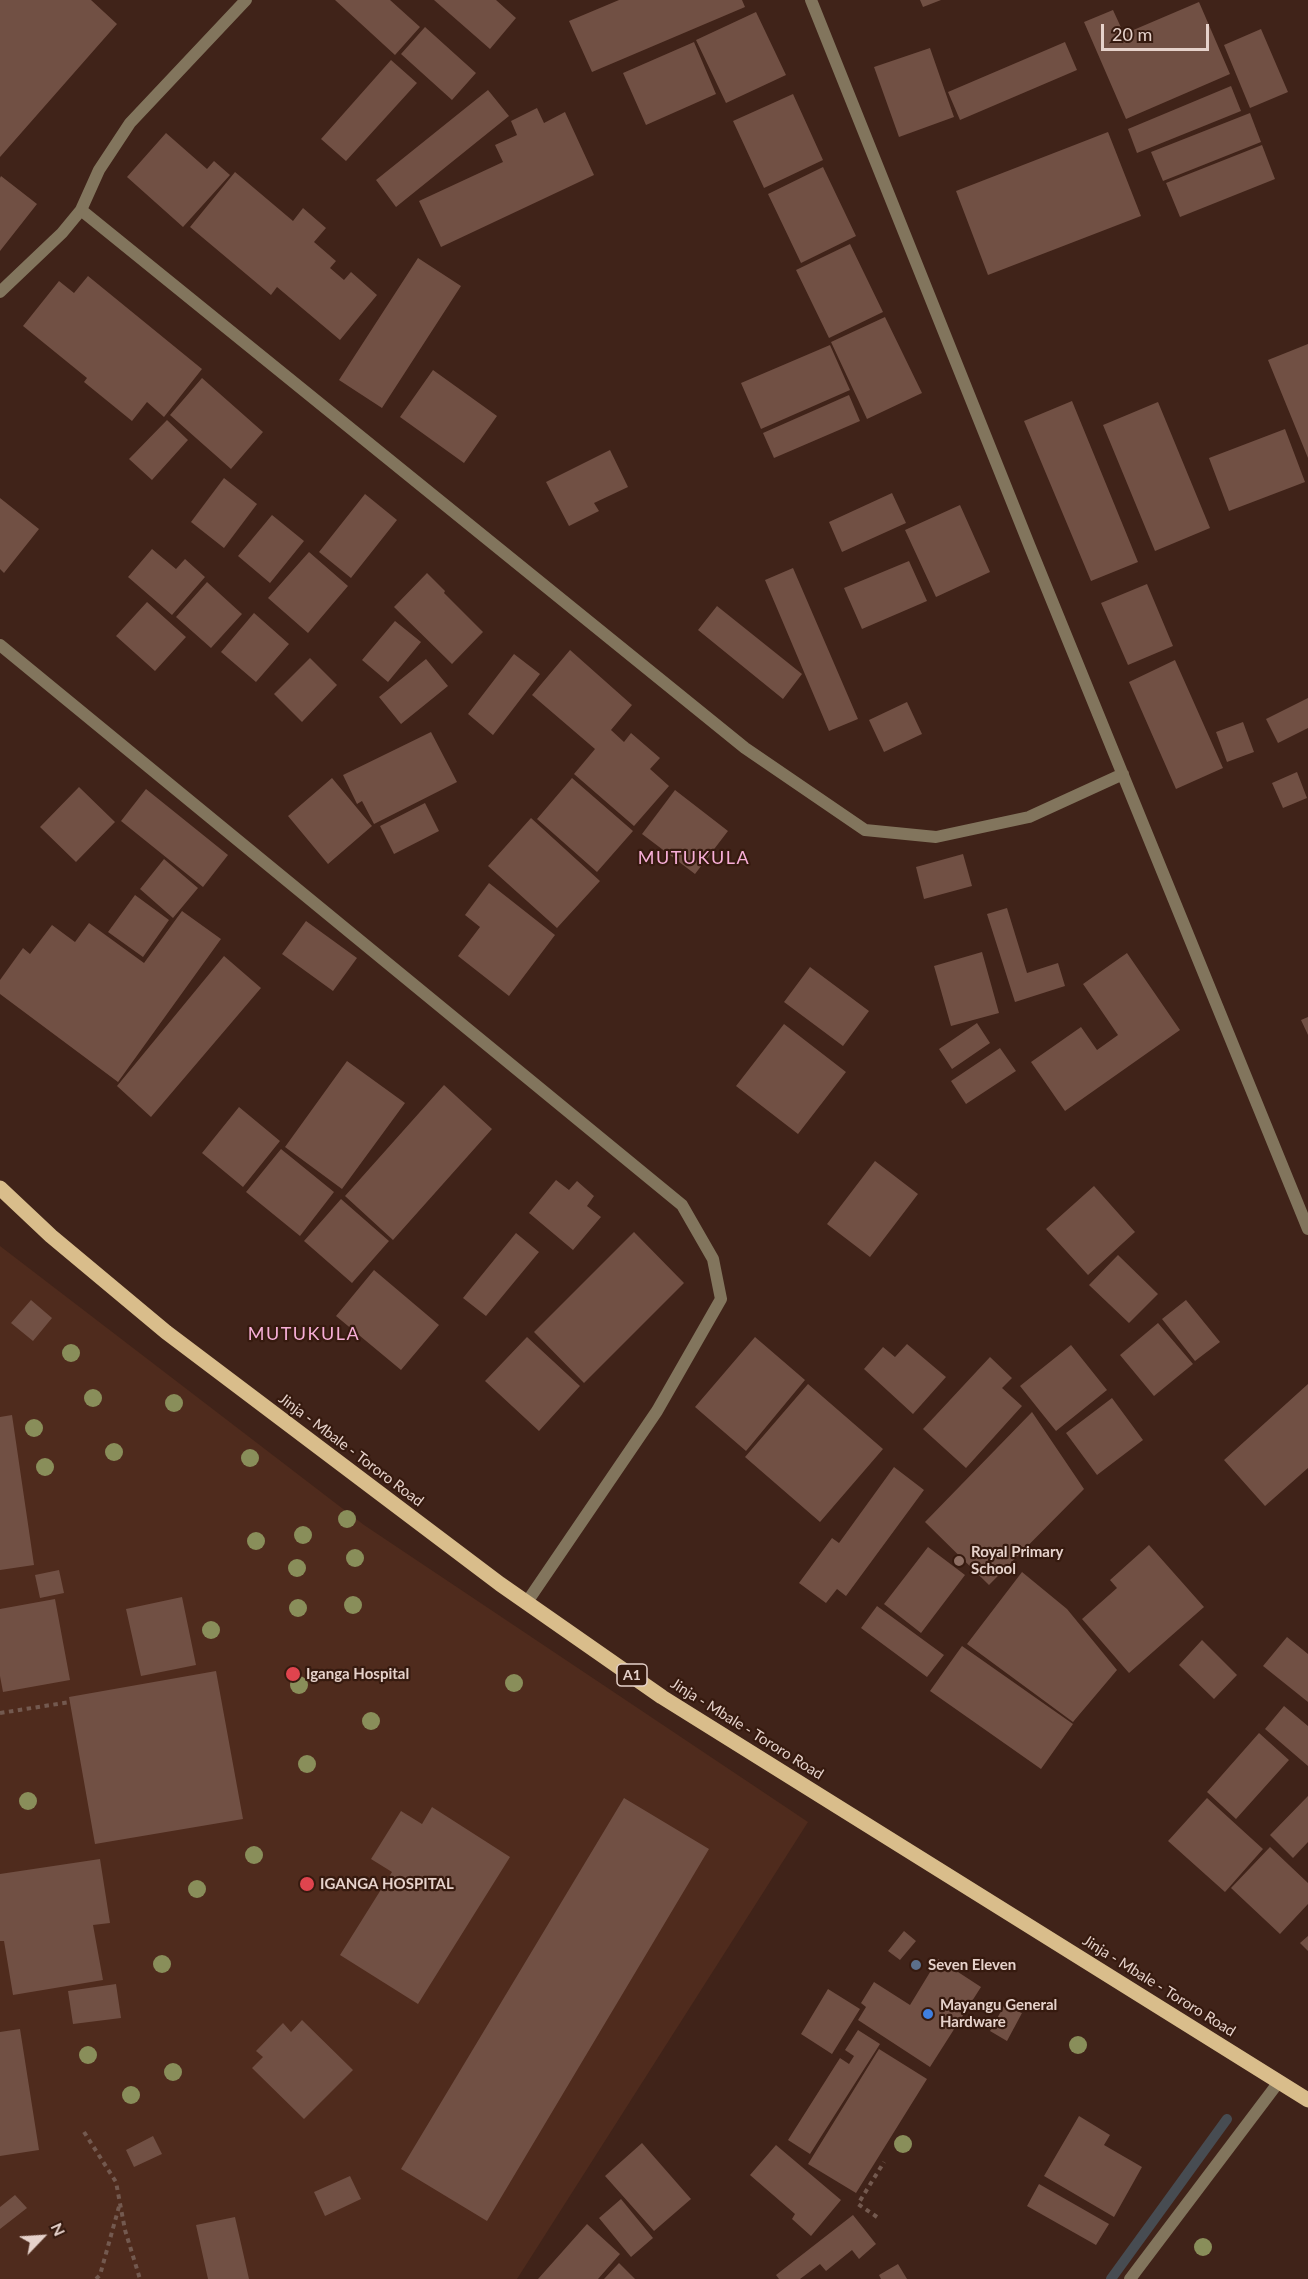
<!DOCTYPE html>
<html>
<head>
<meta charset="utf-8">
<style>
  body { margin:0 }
  #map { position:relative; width:1308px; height:2279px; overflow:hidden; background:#402319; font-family:Lato,sans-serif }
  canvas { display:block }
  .north { position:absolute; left:12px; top:2207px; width:60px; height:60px; -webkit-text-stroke:4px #361a0f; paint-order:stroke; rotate:65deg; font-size:16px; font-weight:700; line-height:24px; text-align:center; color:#e6d2cb }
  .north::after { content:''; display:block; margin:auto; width:21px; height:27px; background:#e6d2cb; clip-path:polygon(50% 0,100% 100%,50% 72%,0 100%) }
  .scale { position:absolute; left:1101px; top:24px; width:108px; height:27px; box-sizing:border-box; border:3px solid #e6d2cb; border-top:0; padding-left:8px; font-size:18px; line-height:21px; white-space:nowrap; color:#e6d2cb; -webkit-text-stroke:4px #361a0f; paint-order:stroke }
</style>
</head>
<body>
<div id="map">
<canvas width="1308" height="2279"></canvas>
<div class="north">N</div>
<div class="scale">20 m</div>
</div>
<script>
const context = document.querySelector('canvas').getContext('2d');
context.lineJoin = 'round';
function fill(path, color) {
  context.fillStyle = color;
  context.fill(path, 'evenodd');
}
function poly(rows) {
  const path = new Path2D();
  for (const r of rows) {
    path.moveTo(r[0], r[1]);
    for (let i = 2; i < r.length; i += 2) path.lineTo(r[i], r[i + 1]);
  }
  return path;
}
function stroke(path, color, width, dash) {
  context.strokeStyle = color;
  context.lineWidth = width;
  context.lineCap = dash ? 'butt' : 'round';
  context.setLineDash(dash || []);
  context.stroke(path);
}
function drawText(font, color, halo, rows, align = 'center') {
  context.font = font + ' Lato,sans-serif';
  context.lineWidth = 4.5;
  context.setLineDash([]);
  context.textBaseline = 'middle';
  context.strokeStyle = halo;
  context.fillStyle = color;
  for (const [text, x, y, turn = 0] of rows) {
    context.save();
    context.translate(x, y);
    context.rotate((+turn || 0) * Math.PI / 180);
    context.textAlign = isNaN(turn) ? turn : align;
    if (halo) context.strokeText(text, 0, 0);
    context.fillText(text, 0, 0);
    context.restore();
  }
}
fill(poly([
  [0,1246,364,1525,808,1822,517,2279,0,2279]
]), '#4f2b1d');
stroke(poly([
  [1111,2279,1227,2119]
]), '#474c52', 10);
fill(poly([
  [0,0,91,0,117,24,0,157],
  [335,0,390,0,420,27,395,55],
  [434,0,496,0,516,18,490,49],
  [619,0,742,0,745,7,592,72,569,21],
  [920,0,941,0,923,7],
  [1199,2,1230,74,1126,119,1084,22,1113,10,1124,34],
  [756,12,786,75,726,103,696,40],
  [425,27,476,73,452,100,401,54],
  [1261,29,1288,92,1250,108,1224,45],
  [694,42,716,94,646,125,623,73],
  [1065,42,1077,70,960,120,948,92],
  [930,48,954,117,899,137,874,67],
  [391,60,417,83,346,161,321,139],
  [1231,86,1241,111,1137,153,1128,129],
  [488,90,509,116,396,207,376,180],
  [793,94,823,160,764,188,733,121],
  [537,108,544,123,565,112,594,175,441,247,419,201,503,162,495,145,517,135,511,121],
  [1250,113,1261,142,1163,181,1151,152],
  [1108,132,1141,216,988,275,956,191],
  [166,133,207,169,214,161,230,175,183,227,127,177],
  [1262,145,1275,179,1180,217,1166,183],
  [823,167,856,236,801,263,768,194],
  [235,172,293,221,303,208,326,228,314,242,336,261,330,268,344,280,351,272,377,295,340,340,277,287,271,295,190,227],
  [1,176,37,204,0,251,0,178],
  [850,244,883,312,829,338,796,270],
  [418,258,461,286,382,408,339,380],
  [88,276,202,369,164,417,147,402,132,421,84,382,87,378,23,326,59,281,74,293],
  [885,317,922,393,867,419,831,342],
  [1308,344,1308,458,1268,360],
  [830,345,850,390,761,429,741,383],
  [433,370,497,416,464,463,400,417],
  [202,378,263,432,231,469,170,415],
  [849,395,860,421,774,458,763,433],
  [1072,401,1138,562,1091,581,1024,421],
  [1158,402,1210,528,1155,551,1103,425],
  [167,420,188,440,152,480,129,459],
  [1285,429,1305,482,1229,511,1209,458],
  [610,450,628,487,594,503,599,511,569,526,546,482],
  [224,478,257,504,224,548,191,522],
  [892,493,906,523,842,552,829,522],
  [365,494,397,520,351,578,319,552],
  [0,498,39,529,4,573,0,569],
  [960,505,990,572,936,597,905,530],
  [272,515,304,541,270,583,238,556],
  [152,549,176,569,185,559,205,577,172,615,128,577],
  [309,552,348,586,308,633,268,598],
  [909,561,927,601,862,629,844,588],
  [793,568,858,719,829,731,765,580],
  [427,573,445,591,444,593,483,632,452,664,394,607],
  [207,582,242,614,211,648,176,617],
  [1147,584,1173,646,1128,665,1101,603],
  [147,602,186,637,155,671,116,636],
  [717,606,802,674,783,699,698,630],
  [254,613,289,644,256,682,221,652],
  [395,621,421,642,388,682,362,660],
  [570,650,632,705,611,730,624,742,631,733,660,758,650,769,669,786,634,826,574,774,595,749,532,695],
  [514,654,540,674,493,735,468,714],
  [310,658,337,685,302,722,274,694],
  [426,659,448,686,401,724,379,697],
  [1175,660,1223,768,1176,789,1129,682],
  [1308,698,1308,728,1278,743,1266,719],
  [907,702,922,734,884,752,869,720],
  [1243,722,1254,752,1227,762,1216,732],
  [431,732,457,782,374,824,362,801,357,804,343,775],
  [1297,772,1307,798,1283,808,1272,783],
  [332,778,372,826,328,864,288,816],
  [572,778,633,831,597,872,537,819],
  [79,787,115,822,76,862,40,827],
  [146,789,228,855,203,887,121,821],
  [675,790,728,831,695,874,642,834],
  [425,803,439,831,394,854,380,826],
  [531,818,600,881,557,928,488,866],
  [963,854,972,886,924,899,916,867],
  [164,859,198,888,173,918,140,889],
  [489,883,555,935,509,996,458,956,480,927,465,915],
  [135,895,169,920,143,957,108,932],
  [1007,908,1027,973,1058,963,1065,986,1015,1002,987,914],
  [182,911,221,939,118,1082,0,994,0,980,23,948,30,954,52,925,75,942,89,923,144,963],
  [306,921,357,958,333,991,282,954],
  [982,952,999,1013,951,1026,934,966],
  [1127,953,1180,1030,1065,1111,1031,1062,1081,1027,1097,1050,1118,1035,1083,984],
  [224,956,261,988,151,1117,117,1086],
  [810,967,869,1011,843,1046,784,1002],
  [1308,1017,1308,1035,1301,1020],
  [977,1023,990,1043,952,1069,939,1049],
  [784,1024,846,1072,798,1134,736,1086],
  [1000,1048,1016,1071,966,1104,951,1081],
  [347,1061,405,1103,342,1189,285,1147],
  [444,1085,492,1129,393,1240,345,1196],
  [239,1107,280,1141,243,1187,202,1153],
  [281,1149,334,1192,300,1236,246,1192],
  [875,1161,918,1194,870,1257,827,1224],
  [556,1180,569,1190,577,1181,594,1196,587,1206,601,1217,573,1250,529,1213],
  [1094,1186,1135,1232,1088,1275,1046,1229],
  [341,1199,389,1241,352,1283,304,1241],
  [634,1232,684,1283,584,1383,534,1332],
  [516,1233,539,1252,486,1316,463,1298],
  [1118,1255,1158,1294,1129,1323,1089,1285],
  [374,1270,439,1325,401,1370,336,1316],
  [31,1300,52,1318,33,1341,11,1323],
  [1186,1300,1220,1342,1195,1361,1162,1319],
  [1158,1323,1193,1364,1154,1396,1120,1355],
  [527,1337,580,1386,539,1431,485,1381],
  [755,1337,805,1380,746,1451,695,1407],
  [907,1344,946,1377,913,1414,864,1369,883,1347,895,1357],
  [1071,1345,1107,1390,1056,1431,1020,1386],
  [990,1357,1012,1378,1002,1388,1022,1406,966,1468,923,1429],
  [808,1384,883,1449,820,1522,745,1457],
  [1308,1384,1308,1468,1265,1506,1224,1460],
  [1112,1398,1143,1440,1097,1475,1066,1433],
  [1032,1412,1084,1489,989,1585,925,1522],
  [12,1415,34,1565,0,1570,0,1417],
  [894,1467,924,1490,846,1596,837,1589,826,1603,799,1583,832,1538,839,1543],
  [1149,1545,1204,1607,1129,1673,1082,1619,1117,1588,1110,1580],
  [928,1547,965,1575,921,1633,884,1604],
  [59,1570,64,1593,40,1598,35,1575],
  [1022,1572,1067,1609,1117,1670,1073,1722,967,1644],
  [182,1597,196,1665,141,1676,126,1609],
  [55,1599,70,1680,3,1692,0,1676,0,1609],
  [877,1606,944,1655,927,1677,861,1628],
  [1287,1637,1308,1654,1308,1702,1263,1666],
  [1202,1640,1237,1675,1214,1699,1179,1665],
  [962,1646,1073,1724,1041,1769,930,1691],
  [216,1671,243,1819,95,1844,69,1697],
  [1284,1706,1308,1726,1308,1766,1265,1729],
  [1259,1733,1289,1760,1236,1819,1207,1792],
  [1308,1796,1308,1842,1293,1858,1270,1835],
  [624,1798,709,1849,487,2221,401,2169],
  [1207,1798,1263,1849,1225,1892,1168,1841],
  [432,1807,510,1857,418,2004,340,1955,392,1872,371,1859,401,1811,422,1824],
  [1270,1847,1308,1883,1308,1904,1280,1934,1231,1888],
  [100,1859,110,1923,93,1925,103,1980,13,1995,4,1941,0,1941,0,1874],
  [904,1931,916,1941,900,1960,888,1951],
  [1308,1936,1308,1951,1300,1943],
  [938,1959,981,1987,930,2067,858,2020,866,2007,861,2003,874,1982,910,2005],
  [116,1984,121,2018,73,2024,68,1991],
  [828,1989,860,2009,832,2054,801,2034],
  [1005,2004,1022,2013,1007,2041,990,2031],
  [302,2020,353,2070,304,2119,252,2068,263,2057,256,2051,283,2023,291,2032],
  [20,2029,39,2150,0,2156,0,2032],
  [858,2030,880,2044,810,2154,788,2140,840,2058,849,2064,854,2056,845,2050],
  [879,2049,927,2079,856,2193,808,2164],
  [1079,2116,1110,2135,1104,2145,1142,2167,1114,2217,1044,2176],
  [153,2136,162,2154,134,2167,126,2150],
  [642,2143,691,2199,654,2231,605,2176],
  [776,2145,841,2200,811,2236,792,2219,795,2214,750,2175],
  [350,2176,361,2199,325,2216,314,2192],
  [1039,2184,1109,2224,1096,2245,1027,2206],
  [15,2195,27,2208,0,2229,0,2207],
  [621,2199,653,2238,631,2257,599,2218],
  [853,2215,876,2244,859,2259,852,2250,826,2271,820,2264,800,2279,779,2279,776,2275],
  [235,2217,249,2279,208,2279,196,2225],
  [587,2224,620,2254,598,2279,538,2279],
  [619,2263,635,2279,604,2279],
  [898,2264,907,2279,881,2279,879,2275]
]), '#715044');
stroke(poly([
  [0,1713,70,1702],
  [84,2132,116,2182,125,2230,140,2279],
  [877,2217,858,2204,884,2162],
  [96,2279,100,2275,120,2203]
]), '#73594f', 4, [4.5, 4.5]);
stroke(poly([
  [246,0,130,123,99,170,81,210,745,748,865,830,936,837,1029,817,1123,774],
  [811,0,1030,547,1308,1229],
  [0,292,62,233,81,210],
  [0,645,682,1205,713,1259,721,1299,657,1411,527,1602],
  [1130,2279,1278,2083]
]), '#82755d', 12);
stroke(poly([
  [0,1188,51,1236,166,1332,500,1584,662,1697,1308,2100]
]), '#d9bd8b', 15);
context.fillStyle = '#898e5a';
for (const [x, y] of [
  [71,1353],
  [93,1398],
  [174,1403],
  [34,1428],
  [114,1452],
  [250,1458],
  [45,1467],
  [347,1519],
  [303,1535],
  [256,1541],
  [355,1558],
  [297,1568],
  [353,1605],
  [298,1608],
  [211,1630],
  [514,1683],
  [299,1685],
  [371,1721],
  [307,1764],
  [28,1801],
  [254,1855],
  [197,1889],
  [162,1964],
  [1078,2045],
  [88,2055],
  [173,2072],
  [131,2095],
  [903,2144],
  [1203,2247]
]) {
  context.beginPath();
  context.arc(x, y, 9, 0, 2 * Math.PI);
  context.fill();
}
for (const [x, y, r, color] of [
  [959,1561,6,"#8d6e63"],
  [293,1674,8,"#e0444e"],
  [307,1884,8,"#e0444e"],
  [916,1965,6,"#5c6f8a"],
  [928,2014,6,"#3f7fe0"]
]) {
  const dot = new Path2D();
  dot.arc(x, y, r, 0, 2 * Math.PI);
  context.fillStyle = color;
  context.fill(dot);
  stroke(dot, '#361a0f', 2);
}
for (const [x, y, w] of [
  [632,1675,30]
]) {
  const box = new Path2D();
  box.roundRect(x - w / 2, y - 11, w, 22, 4.5);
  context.fillStyle = '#361a0f';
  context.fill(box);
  stroke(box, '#e6d2cb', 1.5);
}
drawText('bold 14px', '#e6d2cb', null, [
  ["A1",632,1675]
]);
drawText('15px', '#e6d2cb', '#361a0f', [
  ["Jinja - Mbale - Tororo Road",351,1450,37],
  ["Jinja - Mbale - Tororo Road",747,1729,32],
  ["Jinja - Mbale - Tororo Road",1159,1986,32]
]);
drawText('bold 15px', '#e6d2cb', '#361a0f', [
  ["Royal Primary",971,1552],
  ["School",971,1569],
  ["Iganga Hospital",306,1674],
  ["IGANGA HOSPITAL",320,1884],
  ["Seven Eleven",928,1965],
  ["Mayangu General",940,2005],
  ["Hardware",940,2022]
], 'left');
context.letterSpacing = '1.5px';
drawText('18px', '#f7aed7', '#361a0f', [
  ["MUTUKULA",694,858],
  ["MUTUKULA",304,1334]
]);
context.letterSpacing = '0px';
</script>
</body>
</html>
